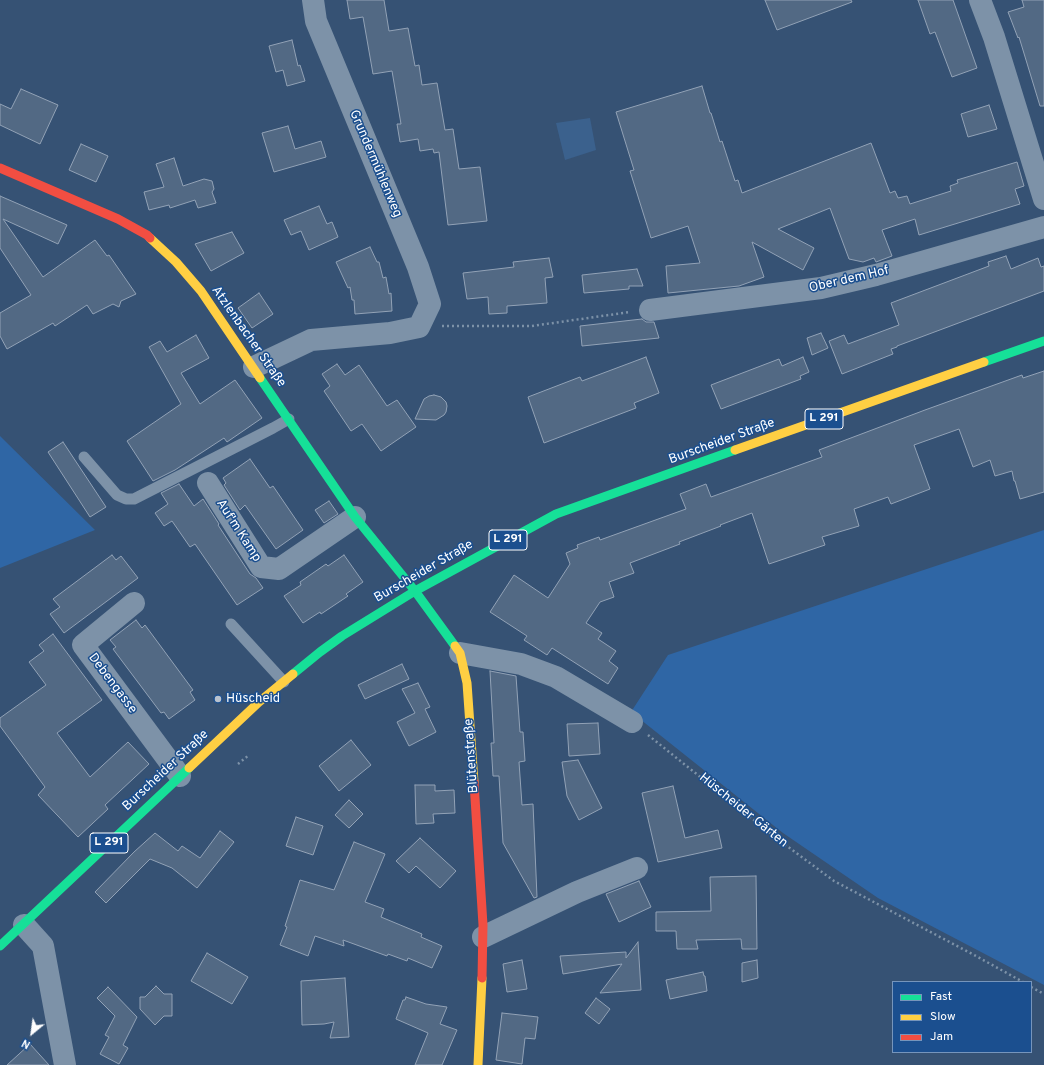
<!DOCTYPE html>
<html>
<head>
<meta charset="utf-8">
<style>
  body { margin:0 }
  #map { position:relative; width:1044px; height:1065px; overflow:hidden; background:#365274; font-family:Overpass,sans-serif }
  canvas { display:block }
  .legend { position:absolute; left:892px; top:981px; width:140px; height:72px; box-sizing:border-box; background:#1b4f8f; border:1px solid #7695bc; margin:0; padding:5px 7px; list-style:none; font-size:12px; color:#fff }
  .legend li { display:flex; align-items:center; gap:8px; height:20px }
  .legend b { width:20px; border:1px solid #7695bc }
  .north { position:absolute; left:12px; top:1013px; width:40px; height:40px; -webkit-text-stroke:3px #1b4f8f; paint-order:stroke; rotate:209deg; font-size:11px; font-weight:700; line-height:16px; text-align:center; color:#fff }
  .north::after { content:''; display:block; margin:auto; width:14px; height:18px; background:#fff; clip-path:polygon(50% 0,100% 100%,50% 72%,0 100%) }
</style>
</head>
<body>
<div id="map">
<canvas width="1044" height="1065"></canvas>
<ul class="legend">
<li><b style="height:5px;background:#16e098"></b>Fast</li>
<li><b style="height:5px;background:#ffcf43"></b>Slow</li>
<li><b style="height:5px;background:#f24e42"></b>Jam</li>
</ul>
<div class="north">N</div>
</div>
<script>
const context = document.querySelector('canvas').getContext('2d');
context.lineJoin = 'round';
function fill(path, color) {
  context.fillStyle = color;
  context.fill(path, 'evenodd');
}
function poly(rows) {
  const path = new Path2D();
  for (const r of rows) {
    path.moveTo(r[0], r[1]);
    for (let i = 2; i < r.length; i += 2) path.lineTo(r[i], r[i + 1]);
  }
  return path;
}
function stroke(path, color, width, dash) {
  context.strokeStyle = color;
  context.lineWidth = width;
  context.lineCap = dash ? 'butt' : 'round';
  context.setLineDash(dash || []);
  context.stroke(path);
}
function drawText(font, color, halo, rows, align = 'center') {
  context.font = font + ' Overpass,sans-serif';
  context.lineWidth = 3;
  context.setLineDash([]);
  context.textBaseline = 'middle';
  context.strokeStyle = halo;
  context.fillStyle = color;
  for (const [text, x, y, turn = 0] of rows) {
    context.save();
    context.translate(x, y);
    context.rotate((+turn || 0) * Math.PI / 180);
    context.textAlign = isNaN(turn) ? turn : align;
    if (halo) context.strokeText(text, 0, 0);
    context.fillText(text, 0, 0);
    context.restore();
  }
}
fill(poly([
  [0,436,95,530,0,568],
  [1044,530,1044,985,878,898,783,833,631,712,668,655]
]), '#2f66a5');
fill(poly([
  [590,118,596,150,565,160,556,123]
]), '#3b618d');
const building = poly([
  [347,0,384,0,389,31,408,28,415,66,419,65,422,85,437,83,445,130,453,129,459,169,480,167,487,221,448,225,439,152,434,153,433,149,420,151,418,139,400,142,397,124,401,124,392,71,373,74,363,17,350,19,347,0],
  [765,0,851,0,852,2,777,30,765,0],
  [918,0,953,0,977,68,952,77,935,32,930,34,918,0],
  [1022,0,1044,0,1044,106,1040,106,1019,37,1018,38,1008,12,1024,7,1022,0],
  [292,40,298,66,300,65,305,81,287,86,283,70,276,72,269,46,292,40],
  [702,86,710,113,711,113,720,142,722,141,735,181,738,180,742,193,871,143,890,193,895,191,898,198,907,196,910,204,951,191,950,186,958,183,957,180,1017,162,1024,186,1015,189,1020,204,919,235,915,219,882,230,892,256,876,262,874,258,863,262,849,259,830,208,778,229,814,248,803,270,752,242,764,277,739,286,668,293,666,266,700,263,688,226,651,238,630,171,634,170,616,112,702,86],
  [21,89,58,105,40,144,0,125,0,104,11,109,21,89],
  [989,105,997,129,968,137,961,114,989,105],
  [288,126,295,149,321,141,326,157,274,172,262,133,288,126],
  [81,144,108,156,96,182,69,170,81,144],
  [174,158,183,186,204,179,212,181,214,189,212,192,216,203,198,208,195,200,170,208,169,205,149,210,144,192,164,187,156,164,174,158],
  [0,196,67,225,58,244,3,219,43,277,95,240,107,256,109,255,136,294,121,301,119,307,113,304,93,314,87,305,55,326,53,323,7,349,0,336,0,313,31,295,0,248,0,196],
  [319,206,327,224,332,222,338,237,309,250,301,231,291,235,284,220,319,206],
  [232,232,244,253,211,271,195,244,232,232],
  [370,247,377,262,379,262,383,278,386,277,389,294,391,293,392,311,355,314,354,300,352,300,350,287,348,288,336,262,370,247],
  [1006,256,1011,269,1038,258,1041,267,1044,266,1044,291,897,346,897,347,891,349,893,354,842,374,829,341,844,335,848,344,899,325,891,303,989,266,988,262,1006,256],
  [549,258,553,277,545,278,547,303,507,306,507,313,489,314,488,297,467,299,463,273,514,267,513,262,549,258],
  [637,269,643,286,629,286,629,289,584,293,582,275,637,269],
  [259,293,273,314,252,328,238,308,259,293],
  [642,319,646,322,654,322,659,338,582,346,580,326,642,319],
  [821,333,828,348,812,355,807,338,821,333],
  [196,335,209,358,181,373,200,404,235,380,262,418,227,442,224,438,175,470,153,481,127,441,181,404,149,347,160,341,167,352,196,335],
  [646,357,659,393,634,403,636,408,544,443,528,397,580,377,582,381,646,357],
  [803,357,809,372,800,376,801,379,721,409,711,385,779,359,782,366,803,357],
  [337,364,345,375,359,365,387,406,397,400,416,427,381,451,362,424,351,431,324,391,330,386,322,374,337,364],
  [1044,371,1044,492,1020,499,1015,481,1014,481,1012,471,995,476,990,460,973,467,959,429,914,445,930,489,891,504,888,497,854,509,859,526,822,537,825,545,769,564,752,513,720,525,721,526,679,542,680,544,630,563,634,573,609,582,614,597,600,602,586,623,602,633,598,639,616,651,609,661,618,668,608,684,552,648,547,655,524,640,527,636,490,612,514,575,548,598,570,564,566,553,578,548,577,545,599,537,600,540,686,509,680,494,706,484,711,497,822,457,819,450,925,410,1022,375,1023,378,1044,371],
  [434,395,441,397,446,402,447,406,446,412,444,415,436,420,415,419,424,399,429,396,434,395],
  [63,442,106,507,90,517,48,452,63,442],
  [250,459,270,488,273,486,303,530,276,549,245,505,240,510,224,485,226,483,223,478,250,459],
  [179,484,194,506,203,499,219,524,218,525,250,574,256,578,263,588,237,605,195,544,190,547,172,521,164,526,155,513,168,504,161,493,179,484],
  [329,501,338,514,324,523,315,510,329,501],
  [112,555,116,560,121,556,138,578,64,633,50,614,60,607,53,599,112,555],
  [344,555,363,582,346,594,348,596,321,614,320,612,303,623,284,596,301,585,300,582,326,564,328,566,344,555],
  [136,620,142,628,145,625,193,690,190,692,195,700,169,719,164,712,161,713,113,649,116,647,110,640,136,620],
  [53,634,102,700,57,733,90,777,128,742,149,764,105,805,108,809,78,837,38,795,45,787,0,726,0,718,46,685,29,662,44,651,39,645,53,634],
  [402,664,409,679,365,699,358,685,402,664],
  [490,671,516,676,520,732,523,732,525,761,519,762,522,805,533,804,537,897,534,898,503,843,499,776,493,776,491,743,494,743,490,671],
  [418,683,430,707,425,709,436,732,409,746,397,722,415,713,402,689,418,683],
  [598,723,600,754,569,756,567,724,598,723],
  [351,740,371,765,339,791,319,766,351,740],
  [578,760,602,808,579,820,567,796,562,762,578,760],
  [415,785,435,785,435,791,454,790,455,813,433,814,434,823,416,824,415,785],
  [673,786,685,838,718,830,722,848,658,862,642,793,673,786],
  [349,800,363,814,349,828,335,815,349,800],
  [296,817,323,826,313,855,286,846,296,817],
  [220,831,234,842,197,888,172,868,150,859,106,903,95,892,134,852,155,833,178,851,182,846,200,858,220,831],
  [420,838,456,871,440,888,416,866,409,873,396,861,420,838],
  [354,842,385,854,365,902,384,909,381,917,422,934,421,937,442,946,432,968,408,958,407,961,388,954,387,956,343,940,344,946,315,936,308,956,280,945,287,927,285,926,300,880,334,890,354,842],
  [756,876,757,949,742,949,741,939,696,940,698,949,677,949,676,931,656,931,656,912,711,911,710,877,756,876],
  [639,881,651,907,619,922,606,894,639,881],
  [638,942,641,990,600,993,622,964,563,974,560,956,626,952,626,958,638,942],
  [207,953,248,977,232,1004,191,981,207,953],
  [522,960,527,989,507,992,503,964,522,960],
  [757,960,758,978,742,982,742,963,757,960],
  [703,972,704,976,705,976,707,991,670,999,666,980,703,972],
  [345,978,349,1037,330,1038,334,1022,324,1024,302,1025,301,981,345,978],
  [156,986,164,994,172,994,172,1016,164,1016,155,1025,140,1009,140,997,145,997,156,986],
  [108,987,137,1017,123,1045,128,1048,119,1064,100,1054,109,1037,105,1035,115,1016,97,998,108,987],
  [406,997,426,1004,447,1007,440,1024,457,1030,442,1065,415,1065,428,1033,396,1019,403,1000,405,1000,406,997],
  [596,998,610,1009,599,1024,585,1013,596,998],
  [502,1013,538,1017,535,1039,525,1038,522,1064,496,1060,502,1013],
  [30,1044,49,1065,7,1065,30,1044]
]);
fill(building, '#526984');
stroke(building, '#92a2b6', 1);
stroke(poly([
  [442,326,532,326,630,312],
  [648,735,775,837,834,881,976,956,1023,982],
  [238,764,249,755],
  [1031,987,1044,994]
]), '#7d92a8', 2.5, [2, 3]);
stroke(poly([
  [84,457,117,495,126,499,134,499,273,428,289,419],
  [231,624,284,682]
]), '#7d92a8', 11);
stroke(poly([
  [980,0,994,37,1044,199],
  [650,310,821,288,876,275,1044,227],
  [254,367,311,340,390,333,419,327,430,304,418,267,316,21,313,0],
  [208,483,261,567,279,569,355,517],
  [134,603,83,645,180,776],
  [460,653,521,664,556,677,632,722],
  [24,925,43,946,65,1065],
  [483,937,577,892,637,868]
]), '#7d92a8', 22);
stroke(poly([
  [984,362,1044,341],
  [260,378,355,517,415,591,455,646],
  [293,674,320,652,342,636,415,591,556,514,735,450],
  [0,946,189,768]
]), '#16e098', 9);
stroke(poly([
  [150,238,176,262,201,291,260,378],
  [735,450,984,362],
  [455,646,460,653,467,683,474,782],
  [189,768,259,702,293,674],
  [478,1065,482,978]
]), '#ffcf43', 9);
stroke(poly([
  [0,168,118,219,147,235,150,238],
  [474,782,483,925,482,978]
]), '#f24e42', 9);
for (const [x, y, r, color] of [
  [218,699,4,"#b9c2ce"]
]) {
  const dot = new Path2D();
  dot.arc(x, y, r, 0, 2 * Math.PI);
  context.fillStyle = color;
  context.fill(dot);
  stroke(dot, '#1b4f8f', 1.5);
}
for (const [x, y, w] of [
  [824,419,38],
  [508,540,38],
  [109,843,38]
]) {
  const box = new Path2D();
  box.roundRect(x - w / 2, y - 10, w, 20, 3);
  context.fillStyle = '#1b4f8f';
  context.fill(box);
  stroke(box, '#fff', 1);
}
drawText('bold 12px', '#fff', null, [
  ["L 291",824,419],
  ["L 291",508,540],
  ["L 291",109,843]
]);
drawText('13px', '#fff', '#1b4f8f', [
  ["Grundermühlenweg",375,164,67],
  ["Ober dem Hof",849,280,-13],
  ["Atzlenbacher Straße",248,337,55],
  ["Burscheider Straße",722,442,-20],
  ["Auf'm Kamp",238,531,57],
  ["Burscheider Straße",424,572,-30],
  ["Debengasse",112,684,53],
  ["Blütenstraße",472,756,-94],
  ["Burscheider Straße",166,771,-43],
  ["Hüscheider Gärten",743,811,39]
]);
drawText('13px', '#fff', '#1b4f8f', [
  ["Hüscheid",226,699]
], 'left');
</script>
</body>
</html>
